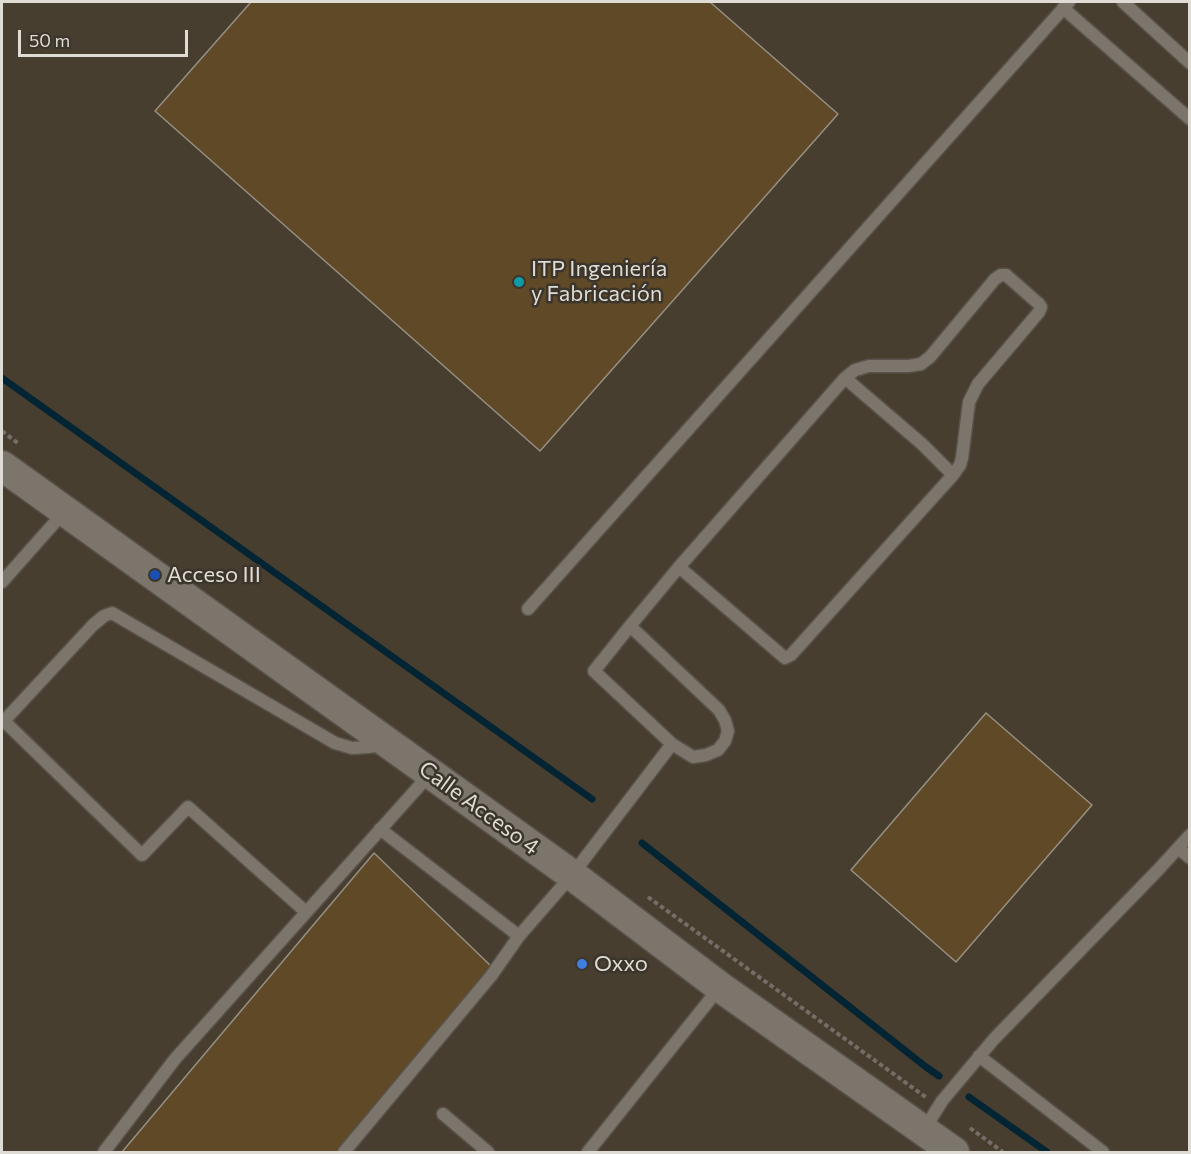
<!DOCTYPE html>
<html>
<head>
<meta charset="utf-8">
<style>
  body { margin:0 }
  #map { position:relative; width:1191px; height:1154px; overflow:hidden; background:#3c352c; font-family:Commissioner,sans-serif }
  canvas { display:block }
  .frame { position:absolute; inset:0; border:3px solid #dfdbd5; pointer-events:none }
  .scale { position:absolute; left:18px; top:30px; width:170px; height:27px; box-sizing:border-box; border:3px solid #dfdbd5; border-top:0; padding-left:8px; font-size:18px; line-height:21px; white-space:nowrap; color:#dfdbd5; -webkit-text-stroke:4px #3c352c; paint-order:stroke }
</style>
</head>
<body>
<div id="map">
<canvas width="1191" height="1154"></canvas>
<div class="frame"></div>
<div class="scale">50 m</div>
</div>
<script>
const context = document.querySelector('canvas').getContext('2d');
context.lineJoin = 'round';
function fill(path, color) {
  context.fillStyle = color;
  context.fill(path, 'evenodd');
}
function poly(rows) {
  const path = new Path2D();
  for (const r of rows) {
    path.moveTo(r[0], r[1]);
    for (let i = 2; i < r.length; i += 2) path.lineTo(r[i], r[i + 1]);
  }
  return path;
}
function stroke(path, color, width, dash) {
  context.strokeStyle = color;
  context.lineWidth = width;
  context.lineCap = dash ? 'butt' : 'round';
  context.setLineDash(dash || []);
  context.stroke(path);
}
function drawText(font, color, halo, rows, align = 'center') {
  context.font = font + ' Commissioner,sans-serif';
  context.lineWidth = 5;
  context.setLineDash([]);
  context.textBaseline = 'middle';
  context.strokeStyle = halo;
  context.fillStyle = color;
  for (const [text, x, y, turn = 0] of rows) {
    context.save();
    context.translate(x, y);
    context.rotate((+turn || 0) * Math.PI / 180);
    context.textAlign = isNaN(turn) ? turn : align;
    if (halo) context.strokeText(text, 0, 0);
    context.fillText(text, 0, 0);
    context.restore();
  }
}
fill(poly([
  [2,2,1189,2,1189,1152,2,1152]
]), '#483e30');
stroke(poly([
  [2,378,592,799],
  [642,843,926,1067,939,1076],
  [969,1097,1047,1152]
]), '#032533', 7);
const building = poly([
  [251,2,710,2,838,114,540,451,155,111,251,2],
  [986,713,1092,805,956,962,851,870,986,713],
  [374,853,493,968,341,1152,122,1152,374,853]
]);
fill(building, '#5f4927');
stroke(building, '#968f84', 1.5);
const service = poly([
  [1123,2,1190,63],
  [1063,8,1190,119],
  [845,378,855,370,869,366,909,366,921,364,930,357,995,279,1001,275,1006,275,1039,304,1041,307,1039,312,978,384,969,402,962,458,960,465,953,475],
  [2,582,64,512],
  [528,609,1069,2],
  [630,626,679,567,845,378,922,444,953,475,791,655,785,658,679,567],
  [630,626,719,710,725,720,728,731,725,741,718,750,706,755,693,757,672,744,594,671,630,626],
  [380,829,519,936],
  [1178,848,1190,858],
  [306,912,188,807,142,855,4,721,93,625,104,616,112,613,335,743,352,748,368,747,382,745],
  [979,1056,1103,1152],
  [443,1114,488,1152],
  [924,1130,942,1101,994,1039,1158,870,1190,835],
  [104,1152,175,1059,430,774],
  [344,1152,491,976,519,936,572,875,672,744],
  [588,1152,720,987]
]);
const tertiary = poly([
  [2,466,572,875,720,987,954,1152]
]);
stroke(service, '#58524b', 15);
stroke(tertiary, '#58524b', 33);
stroke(poly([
  [2,431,19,444],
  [648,897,927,1098],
  [970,1128,1003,1152]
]), '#746e67', 4, [4.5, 3]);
stroke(service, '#7c756b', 12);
stroke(tertiary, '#7c756b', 30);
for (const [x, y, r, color] of [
  [519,282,6,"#0f9aa8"],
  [155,575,6,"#1a4fb4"],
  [582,964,6,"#3f7fe0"]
]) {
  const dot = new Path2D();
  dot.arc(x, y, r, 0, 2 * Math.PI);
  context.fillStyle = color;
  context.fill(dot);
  stroke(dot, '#3c352c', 2);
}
drawText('22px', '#dfdbd5', '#3c352c', [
  ["ITP Ingeniería",531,269],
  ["y Fabricación",531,294],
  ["Acceso III",167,575],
  ["Oxxo",594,964]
], 'left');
drawText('22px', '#dfdbd5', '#3c352c', [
  ["Calle Acceso 4",479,808,36]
]);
</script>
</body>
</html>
